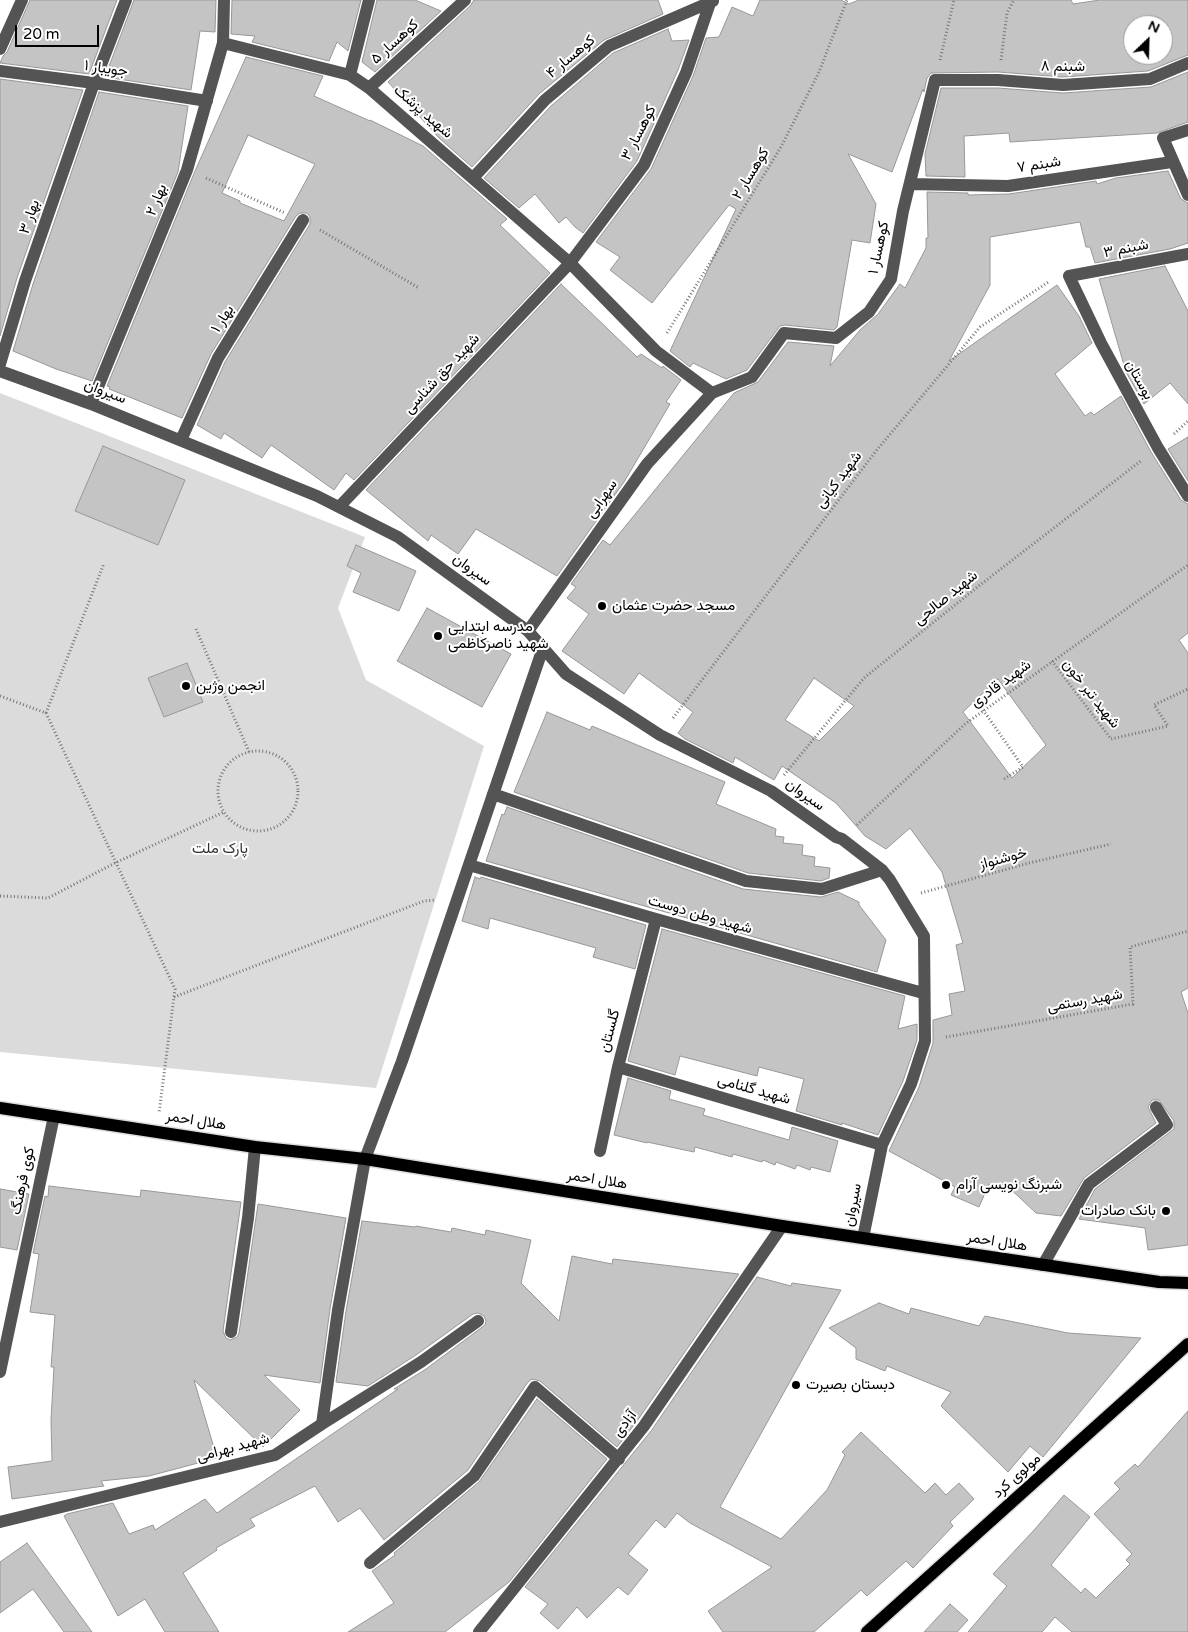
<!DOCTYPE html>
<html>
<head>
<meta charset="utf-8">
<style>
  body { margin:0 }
  #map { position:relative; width:1188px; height:1632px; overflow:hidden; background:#fff; font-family:"Varela Round",sans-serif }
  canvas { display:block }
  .north { position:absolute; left:1123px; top:15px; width:50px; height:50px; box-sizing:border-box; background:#fff; border:1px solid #999; border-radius:50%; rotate:24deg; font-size:14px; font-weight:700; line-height:20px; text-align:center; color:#000 }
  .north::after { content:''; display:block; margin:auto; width:18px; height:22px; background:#000; clip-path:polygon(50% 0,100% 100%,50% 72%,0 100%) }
  .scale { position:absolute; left:15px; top:25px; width:84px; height:22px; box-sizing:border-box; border:2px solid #000; border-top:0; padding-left:6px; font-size:15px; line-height:18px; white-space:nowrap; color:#000; -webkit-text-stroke:4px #fff; paint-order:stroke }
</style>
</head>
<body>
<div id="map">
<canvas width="1188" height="1632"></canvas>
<div class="north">N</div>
<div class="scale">20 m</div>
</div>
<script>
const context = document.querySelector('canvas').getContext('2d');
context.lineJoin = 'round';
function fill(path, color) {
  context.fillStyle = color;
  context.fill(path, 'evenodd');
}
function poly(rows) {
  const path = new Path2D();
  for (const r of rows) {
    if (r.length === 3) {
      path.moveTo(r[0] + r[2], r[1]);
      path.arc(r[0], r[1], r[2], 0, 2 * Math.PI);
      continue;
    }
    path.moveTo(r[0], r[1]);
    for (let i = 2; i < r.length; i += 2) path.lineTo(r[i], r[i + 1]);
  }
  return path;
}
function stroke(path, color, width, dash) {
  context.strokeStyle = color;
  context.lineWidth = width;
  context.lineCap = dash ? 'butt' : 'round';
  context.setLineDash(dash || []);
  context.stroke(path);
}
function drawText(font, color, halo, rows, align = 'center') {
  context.font = font + ' "Varela Round",Vazirmatn,sans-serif';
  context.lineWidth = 4;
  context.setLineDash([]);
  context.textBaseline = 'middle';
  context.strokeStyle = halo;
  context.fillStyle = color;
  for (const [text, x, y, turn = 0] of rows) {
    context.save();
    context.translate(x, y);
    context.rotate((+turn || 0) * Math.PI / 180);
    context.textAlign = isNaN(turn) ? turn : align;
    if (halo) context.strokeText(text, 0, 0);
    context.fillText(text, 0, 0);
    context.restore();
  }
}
fill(poly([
  [0,393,365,537,338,608,366,680,484,746,376,1088,0,1052]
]), '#dbdbdb');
const building = poly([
  [30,0,117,0,89,74,0,63,3,56,7,52,30,0],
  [134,0,216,0,215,32,200,31,191,90,105,77,134,0],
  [232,0,361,0,348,51,337,42,329,61,252,42,255,36,231,34,232,0],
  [377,0,415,0,441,11,375,72,362,62,377,0],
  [474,0,658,0,663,14,604,40,539,94,472,167,439,138,388,82,470,6,474,0],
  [760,0,841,0,849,4,859,0,1071,0,1073,4,1100,0,1188,0,1188,55,1148,71,1063,77,998,72,931,73,927,78,924,92,923,89,892,172,848,154,876,204,870,243,852,240,837,327,834,330,785,325,780,326,747,370,726,379,693,363,690,367,670,351,736,209,729,205,652,303,610,270,620,257,596,242,651,169,693,76,706,38,719,37,732,7,753,16,760,0],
  [1133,25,1163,25,1163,55,1133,55,1133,25],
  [668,29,672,41,689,40,678,70,637,161,583,233,575,227,566,217,559,223,535,194,519,208,484,178,551,106,613,53,668,29],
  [246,57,323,76,314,96,370,121,370,120,423,146,507,219,500,225,550,273,354,480,346,473,334,490,271,445,262,458,224,433,221,439,197,425,225,362,310,224,310,217,307,213,300,213,296,216,211,354,182,418,109,389,110,387,107,386,195,171,246,57],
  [248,135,315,164,284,221,240,203,240,201,222,193,248,135],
  [1188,72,1188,122,1157,133,1010,142,1009,133,964,136,965,177,926,176,925,154,941,88,998,88,1063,93,1151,87,1188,72],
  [0,79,83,90,17,278,0,336,0,79],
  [99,92,188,106,178,172,92,381,56,369,13,351,33,284,99,92],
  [1168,171,1181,199,1188,203,1188,243,1170,249,1095,263,1090,247,1086,247,1080,222,990,237,990,285,949,361,1057,285,1079,316,1092,343,1055,374,1085,416,1091,412,1094,415,1121,396,1151,452,1181,500,1188,504,1188,633,1179,640,1188,653,1188,988,1181,992,1188,1013,1188,1245,1148,1250,1145,1228,1079,1219,1095,1189,1174,1129,1174,1121,1159,1100,1152,1100,1148,1107,1156,1123,1084,1178,1061,1216,1036,1213,1004,1183,999,1189,989,1184,979,1207,951,1195,955,1187,889,1151,919,1087,933,1043,933,1020,952,1015,949,994,965,991,956,945,963,943,942,872,910,828,886,849,865,836,836,803,782,766,774,780,735,757,733,763,685,739,678,733,693,712,639,673,624,694,562,651,589,614,567,598,576,587,571,584,603,540,610,545,734,393,758,382,788,342,834,346,830,366,860,330,878,314,900,284,905,288,926,248,926,238,928,238,927,192,968,193,968,195,1009,194,1096,181,1097,184,1116,178,1168,171],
  [814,678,854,706,819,741,785,720,814,678],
  [998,679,1046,745,1012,778,963,712,998,679],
  [1165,266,1188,311,1188,404,1170,383,1144,404,1126,372,1099,279,1165,266],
  [561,284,637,357,641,354,662,368,663,366,681,380,666,402,670,404,624,482,557,576,476,529,458,554,431,535,428,541,366,490,561,284],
  [1188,437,1188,481,1168,449,1188,437],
  [103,446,185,480,158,545,75,511,103,446],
  [356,545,416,571,399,611,353,592,361,573,347,566,356,545],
  [427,608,511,654,482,707,397,661,427,608],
  [187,663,203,702,164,717,148,678,187,663],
  [547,712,590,730,592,726,725,782,716,804,776,829,775,836,784,837,783,843,803,845,802,855,815,857,814,866,830,868,829,878,821,881,748,873,514,792,547,712],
  [507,807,743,889,821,897,838,892,859,902,859,905,886,940,877,972,486,861,502,814,504,815,507,807],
  [475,877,480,879,481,877,646,925,635,969,593,957,596,948,490,918,488,929,462,921,475,877],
  [662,929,905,996,898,1029,917,1024,917,1040,903,1081,878,1135,842,1123,842,1125,796,1111,804,1079,759,1067,757,1076,680,1056,675,1075,628,1061,662,929],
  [628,1078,671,1091,669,1099,705,1109,703,1115,789,1140,792,1127,838,1141,830,1172,811,1167,810,1170,797,1165,795,1169,776,1162,775,1165,763,1160,762,1162,733,1154,732,1157,695,1147,694,1152,647,1142,647,1143,614,1135,628,1078],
  [49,1186,140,1197,141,1190,241,1202,223,1331,226,1338,230,1340,237,1337,239,1333,258,1204,346,1218,330,1309,320,1383,264,1375,300,1410,263,1447,194,1380,217,1458,149,1476,101,1481,104,1486,12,1499,8,1467,52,1461,51,1420,54,1367,51,1367,55,1315,30,1312,39,1254,33,1253,45,1196,48,1197,49,1186],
  [0,1189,29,1194,17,1250,0,1247,0,1189],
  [362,1221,415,1227,416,1226,451,1232,452,1228,485,1235,486,1230,531,1240,521,1283,559,1321,572,1256,612,1264,613,1259,739,1274,637,1421,617,1447,540,1381,532,1379,528,1382,468,1470,384,1540,360,1508,338,1522,315,1486,250,1519,255,1526,216,1548,217,1550,183,1573,219,1632,165,1632,145,1599,118,1616,64,1516,67,1514,113,1503,129,1534,153,1525,155,1530,205,1499,217,1513,398,1389,394,1389,426,1369,485,1325,486,1321,484,1316,478,1313,473,1314,416,1355,368,1386,336,1382,346,1311,362,1221],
  [757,1277,791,1286,792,1283,841,1290,720,1507,781,1539,827,1490,845,1455,842,1452,861,1432,925,1493,935,1483,946,1495,959,1483,974,1499,950,1522,953,1526,913,1568,906,1561,867,1596,861,1590,814,1632,723,1632,708,1611,772,1567,690,1523,677,1513,665,1528,656,1520,628,1554,648,1570,628,1595,618,1587,587,1618,577,1607,558,1629,540,1613,548,1604,525,1587,651,1431,757,1277],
  [879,1303,909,1314,911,1308,979,1326,985,1316,1068,1333,1141,1338,1043,1457,1030,1446,1008,1472,941,1406,951,1392,887,1366,885,1371,856,1359,856,1348,829,1328,879,1303],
  [537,1399,607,1459,509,1582,445,1632,348,1632,394,1603,372,1571,395,1555,394,1553,479,1482,537,1399],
  [1188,1411,1188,1632,1072,1632,1055,1617,1042,1632,968,1632,1007,1586,993,1574,1035,1529,1064,1495,1090,1517,1051,1565,1081,1593,1085,1588,1096,1598,1130,1564,1126,1560,1132,1554,1094,1514,1120,1489,1114,1483,1135,1464,1138,1467,1188,1411],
  [27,1543,92,1632,64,1632,33,1589,0,1613,0,1562,27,1543],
  [950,1604,968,1620,957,1632,924,1632,950,1604]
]);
fill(building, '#c4c4c4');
stroke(building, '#989898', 1);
const major = poly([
  [0,1108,255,1147,365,1159,782,1226,1159,1282,1188,1283],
  [867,1632,1188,1344]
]);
stroke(major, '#dbdbdb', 15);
stroke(poly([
  [940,60,954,0],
  [1001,60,1007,13,1014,0],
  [206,178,285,213],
  [320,230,419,288],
  [667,333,781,147,819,72,847,0],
  [1174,434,1188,421],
  [196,629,249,752],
  [1052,661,1111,739,1168,726,1154,705,1188,689],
  [0,696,46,713,175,989,159,1113],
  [983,710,1023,767,1004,779],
  [46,713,104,563],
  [673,718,876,451,980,327,1050,281],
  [258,791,40],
  [784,775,864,678,980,585,1142,460],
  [857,825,965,724,1188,565],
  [921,893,1029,863,1111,844],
  [0,896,48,898,115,863,224,812],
  [174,997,424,901,435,900],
  [946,1037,1133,1004,1130,947,1188,931]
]), '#767676', 3, [1, 2.5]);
stroke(poly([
  [223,43,350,75,369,88,570,263,656,351,712,393],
  [0,49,22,0],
  [0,71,94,83,207,101],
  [350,75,369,0],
  [369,88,465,0],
  [1188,130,1163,138,1188,195],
  [473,178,545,100,609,46,713,1],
  [910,184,1008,186,1172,162],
  [1188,254,1069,276,1101,343,1158,448,1188,496],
  [0,364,25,281,94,83,126,0],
  [0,371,91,404,317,496,398,537,528,631,566,674,660,735,771,791,836,837,842,839,882,870,890,880,924,936,925,1041,911,1084,882,1145,863,1238],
  [91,404,187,170,223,43,224,0],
  [181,440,218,358,303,220],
  [339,507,570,263,644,165,686,73,710,3],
  [528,631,647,464,712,393,752,377,784,333,836,338,869,312,891,279,903,211,935,80,998,80,1063,85,1150,79,1188,63],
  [493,794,746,881,822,889,882,870],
  [469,865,656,919,923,993],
  [618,1067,882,1145],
  [600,1151,618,1067,656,919],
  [1043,1265,1089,1184,1167,1125,1156,1107],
  [231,1332,248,1218,255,1147],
  [0,1372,54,1116],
  [322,1424,421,1362,478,1321],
  [0,1522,275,1455,322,1424,338,1310,365,1159,402,1061,543,648],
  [370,1563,474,1476,535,1387,619,1459],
  [479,1632,644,1426,782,1226]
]), '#545454', 12);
stroke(major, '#000', 12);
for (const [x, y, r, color] of [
  [602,606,5,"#000"],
  [438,636,5,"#000"],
  [186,686,5,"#000"],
  [946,1185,5,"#000"],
  [1166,1211,5,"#000"],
  [796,1385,5,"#000"]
]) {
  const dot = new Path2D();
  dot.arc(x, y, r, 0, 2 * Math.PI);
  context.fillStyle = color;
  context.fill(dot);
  stroke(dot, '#fff', 2);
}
drawText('15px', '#000', '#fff', [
  ["کوهسار ۵",395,42,-42],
  ["کوهسار ۴",571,57,-40],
  ["شبنم ۸",1063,67],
  ["جویبار ۱",106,69,8],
  ["شهید پزشک",423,112,41],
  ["کوهسار ۳",639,133,-63],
  ["شبنم ۷",1039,165,-9],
  ["کوهسار ۲",751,174,-59],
  ["بهار ۲",157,200,-68],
  ["بهار ۳",30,217,-71],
  ["کوهسار ۱",879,248,-78],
  ["شبنم ۳",1126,249,-11],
  ["بهار ۱",223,319,-58],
  ["شهید حق شناسی",442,374,-47],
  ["بوستان",1139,380,61],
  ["سیروان",105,392,21],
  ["شهید کیانی",839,480,-53],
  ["سهرابی",602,499,-55],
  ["سیروان",472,570,36],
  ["شهید صالحی",946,598,-39],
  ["شهید قادری",1001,684,-36],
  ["شهید تبر خون",1091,694,52],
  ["سیروان",805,795,36],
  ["خوشنواز",1003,859,-15],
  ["شهید وطن دوست",700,915,16],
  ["شهید رستمی",1085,1001,-10],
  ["گلستان",610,1031,-75],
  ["شهید گلنامی",754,1090,16],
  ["هلال احمر",196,1121,9],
  ["هلال احمر",597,1180,9],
  ["کوی فرهنگ",23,1181,-78],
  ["سیروان",853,1205,-79],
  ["هلال احمر",997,1242,9],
  ["آزادی",625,1424,-53],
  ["شهید بهرامی",233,1448,-15],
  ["مولوی کرد",1017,1476,-42]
]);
drawText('15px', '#000', '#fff', [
  ["مسجد حضرت عثمان",612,606],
  ["مدرسه ابتدایی",448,627],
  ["شهید ناصرکاظمی",448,644],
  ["انجمن وژین",196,686],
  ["شبرنگ نویسی آرام",956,1185],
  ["بانک صادرات",1156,1211,"right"],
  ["دبستان بصیرت",806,1385]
], 'left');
drawText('15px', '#323232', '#fff', [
  ["پارک ملت",220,849]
]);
</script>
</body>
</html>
